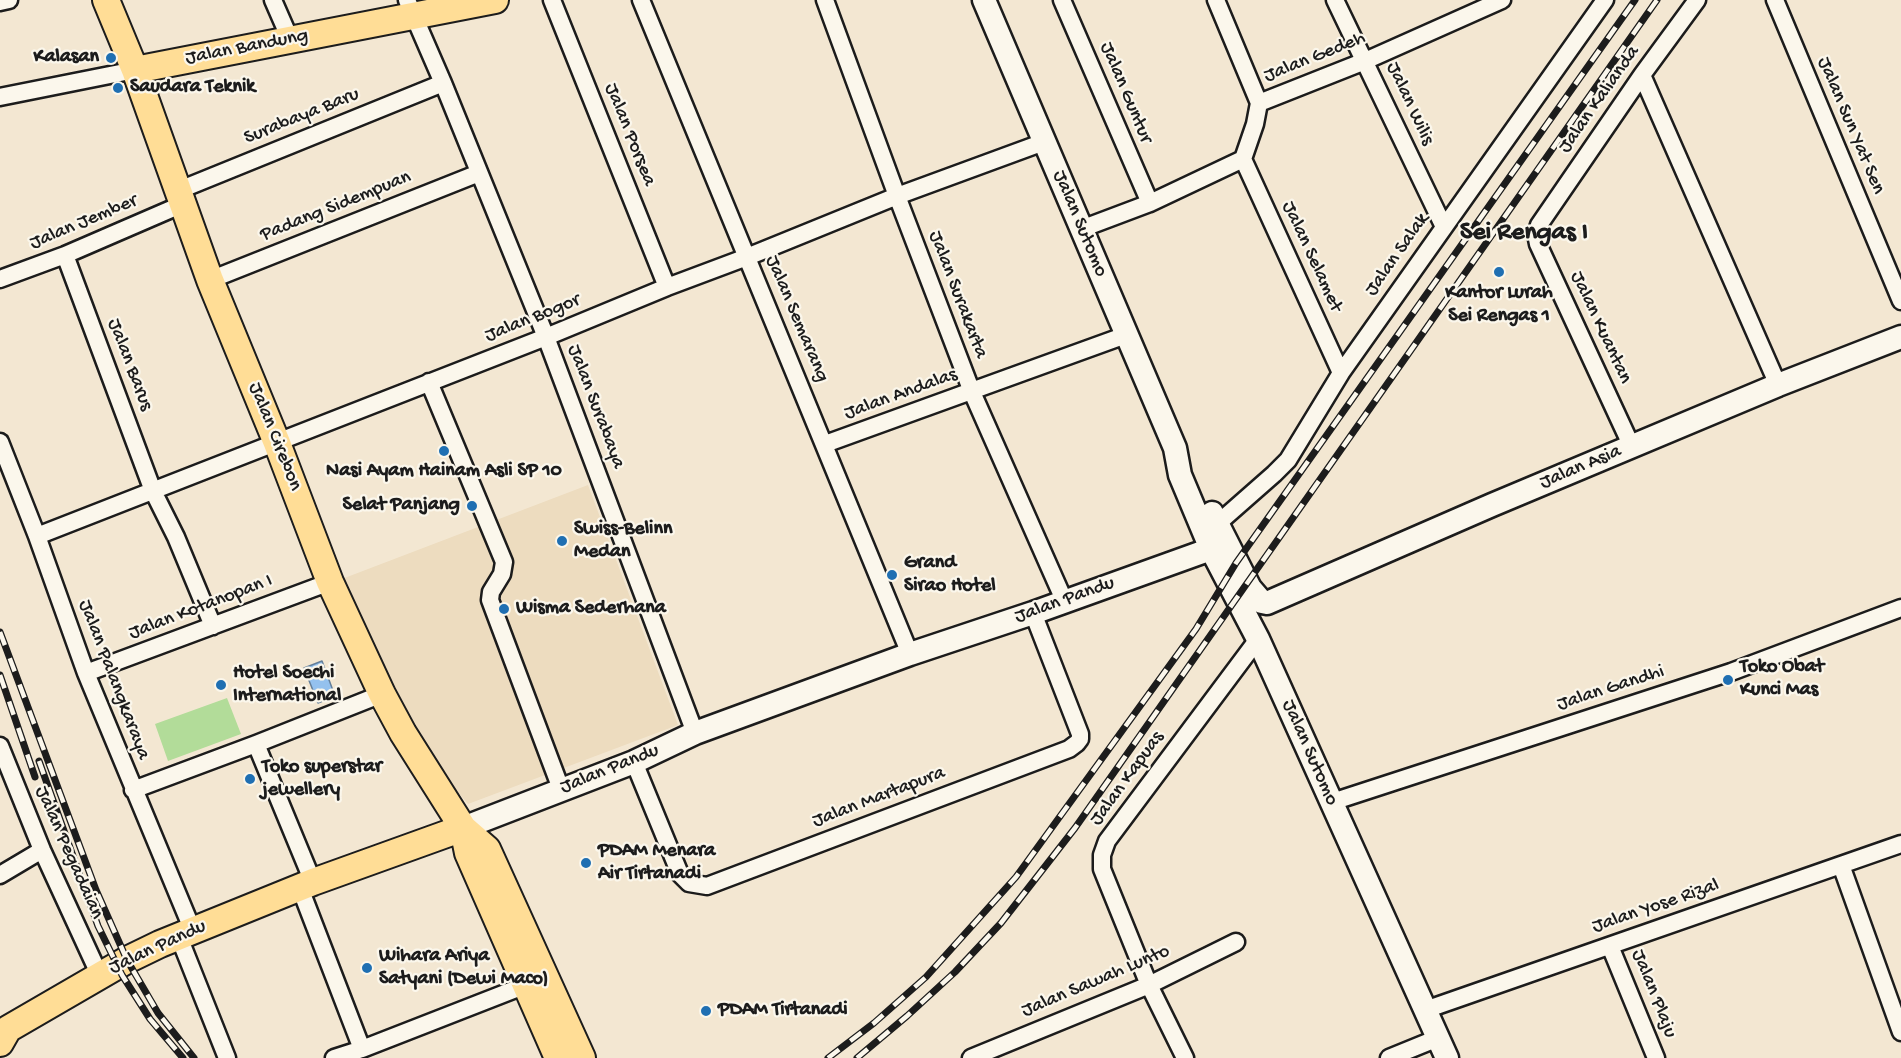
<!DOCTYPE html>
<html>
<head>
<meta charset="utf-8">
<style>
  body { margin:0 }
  canvas { display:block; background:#f3e7d2 }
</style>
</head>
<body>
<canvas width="1901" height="1058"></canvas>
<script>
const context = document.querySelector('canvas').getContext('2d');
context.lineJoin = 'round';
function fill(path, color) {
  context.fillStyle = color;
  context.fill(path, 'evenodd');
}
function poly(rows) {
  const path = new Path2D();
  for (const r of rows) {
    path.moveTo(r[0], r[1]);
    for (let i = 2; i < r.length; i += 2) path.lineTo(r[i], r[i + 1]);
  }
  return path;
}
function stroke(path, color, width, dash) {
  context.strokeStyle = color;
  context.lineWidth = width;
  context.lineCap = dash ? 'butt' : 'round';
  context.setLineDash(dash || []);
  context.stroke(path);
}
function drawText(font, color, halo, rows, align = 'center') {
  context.font = font + ' "Gochi Hand",sans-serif';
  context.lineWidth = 4.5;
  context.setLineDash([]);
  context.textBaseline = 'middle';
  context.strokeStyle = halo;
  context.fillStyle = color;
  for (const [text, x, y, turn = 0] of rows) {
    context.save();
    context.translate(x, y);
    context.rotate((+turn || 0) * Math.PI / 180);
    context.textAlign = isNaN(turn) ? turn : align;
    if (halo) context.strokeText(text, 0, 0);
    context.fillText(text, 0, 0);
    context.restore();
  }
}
fill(poly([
  [588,485,678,725,468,804,405,731,334,582]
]), '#eddcbf');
fill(poly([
  [227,698,241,734,168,761,155,724]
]), '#b2dc99');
const water = poly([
  [322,661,335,696,318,703,304,668,322,661]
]);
fill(water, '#94c1ee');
stroke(water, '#647f9a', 1.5);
const minor = poly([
  [273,0,290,39],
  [407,0,443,83,546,337,695,733],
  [552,0,667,287],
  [641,0,910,654],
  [825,0,897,196,972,392,1064,600],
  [1062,0,1150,203],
  [1216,0,1259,103],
  [1335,0,1444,227],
  [1775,0,1901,301],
  [0,2,9,0],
  [1642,75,1778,385],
  [0,97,135,70],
  [1259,103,1365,61,1502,0],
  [1243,159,1341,373],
  [177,191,443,83],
  [1081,229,1150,203,1243,159,1255,124,1259,103],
  [65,255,153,491,176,537,213,626],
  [0,279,65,255,183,204],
  [210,280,479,173],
  [429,382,504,562,502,574,491,592,490,600,561,789],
  [0,442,37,536,86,673,193,931],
  [825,444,1126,335],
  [1632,447,1538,244,1536,234,1539,225,1642,75,1697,0],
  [1216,525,1274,474,1288,460,1341,373,1605,0],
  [37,536,546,337,667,287,747,257,897,196,1044,142],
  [86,673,330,582],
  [256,744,313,882],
  [0,746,42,850,100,976],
  [634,762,680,874,689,883,707,886,1069,749,1077,743,1080,739,1080,734,1033,613],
  [133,790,256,744,382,694],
  [1332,802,1731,672,1901,608],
  [1841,865,1901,1032],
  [0,875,42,850],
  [300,888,362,1049],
  [179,937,227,1058],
  [1610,946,1656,1058],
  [1425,1010,1901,844],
  [334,1058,362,1049,526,985],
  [971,1058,1149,985,1236,942],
  [1185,1058,1149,985,1102,869,1102,855,1107,841,1258,639],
  [1389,1058,1438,1038]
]);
const secondary = poly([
  [984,0,1175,448,1180,475,1211,549,1258,639,1447,1058],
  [1212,513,1250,588,1262,602,1267,603,1492,505,1778,385,1901,337],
  [463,828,634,762,695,733,910,654,1033,613,1211,549,1222,542]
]);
const primary = poly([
  [106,0,135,70,210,280,277,443,330,582,382,694,403,733,463,828,487,849,582,1058],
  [135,70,495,0],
  [463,828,468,853,558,1058],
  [0,1043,8,1029,127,960,160,944,313,882,463,828]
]);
stroke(minor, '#1c1c1c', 21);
stroke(secondary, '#1c1c1c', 27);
stroke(primary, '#1c1c1c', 30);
stroke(minor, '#fbf7ec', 16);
stroke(secondary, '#fbf7ec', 22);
stroke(primary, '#ffdd96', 26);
const rail = poly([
  [0,632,96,890,127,960,158,1013,194,1058],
  [0,675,35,777],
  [39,761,98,926,122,975,150,1019,183,1058],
  [828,1058,874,1023,926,977,1016,877,1196,629,1236,563,1635,0],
  [857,1058,907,1016,955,972,1001,923,1075,828,1657,0]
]);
stroke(rail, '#1c1c1c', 7);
stroke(rail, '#fbf7ec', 4.5, [14]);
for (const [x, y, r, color] of [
  [111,58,6,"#1f6fb2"],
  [118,88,6,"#1f6fb2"],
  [1499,272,6,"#1f6fb2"],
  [444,451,6,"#1f6fb2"],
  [472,506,6,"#1f6fb2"],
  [562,541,6,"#1f6fb2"],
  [892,575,6,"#1f6fb2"],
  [504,609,6,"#1f6fb2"],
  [1728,680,6,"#1f6fb2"],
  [221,685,6,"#1f6fb2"],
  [250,779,6,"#1f6fb2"],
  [586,863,6,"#1f6fb2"],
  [367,968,6,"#1f6fb2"],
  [706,1011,6,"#1f6fb2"]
]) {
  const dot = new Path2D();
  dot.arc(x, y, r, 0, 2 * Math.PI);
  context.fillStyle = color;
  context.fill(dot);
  stroke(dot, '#fbf7ec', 2);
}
drawText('20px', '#1c1c1c', '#fbf7ec', [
  ["Jalan Bandung",247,48,-11],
  ["Jalan Gedeh",1315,58,-22],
  ["Jalan Guntur",1125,93,67],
  ["Jalan Kalianda",1600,100,-55],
  ["Jalan Wilis",1409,104,65],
  ["Surabaya Baru",302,117,-22],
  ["Jalan Sun Yat Sen",1850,126,67],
  ["Jalan Porsea",629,135,68],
  ["Padang Sidempuan",336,207,-22],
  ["Jalan Jember",84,223,-23],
  ["Jalan Sutomo",1079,224,67],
  ["Jalan Salak",1398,255,-55],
  ["Jalan Selamet",1311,257,65],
  ["Jalan Surakarta",957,295,69],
  ["Jalan Bogor",533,319,-22],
  ["Jalan Semarang",796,319,67],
  ["Jalan Kuantan",1600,328,65],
  ["Jalan Barus",129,365,69],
  ["Jalan Andalas",901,395,-20],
  ["Jalan Surabaya",595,407,69],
  ["Jalan Cirebon",274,437,68],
  ["Jalan Asia",1581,468,-23],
  ["Jalan Pandu",1065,601,-20],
  ["Jalan Kotanopan I",201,608,-21],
  ["Jalan Palangkaraya",113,680,69],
  ["Jalan Gandhi",1611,689,-18],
  ["Jalan Sutomo",1309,753,66],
  ["Jalan Pandu",610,770,-22],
  ["Jalan Kapuas",1128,779,-54],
  ["Jalan Martapura",879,798,-21],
  ["Jalan Pegadaian",68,853,66],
  ["Jalan Yose Rizal",1656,907,-19],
  ["Jalan Pandu",158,948,-25],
  ["Jalan Sawah Lunto",1096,982,-23],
  ["Jalan Plaju",1653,994,68]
]);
drawText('bold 20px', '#1c1c1c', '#fbf7ec', [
  ["Kalasan",99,58,"right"],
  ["Saudara Teknik",130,88],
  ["Kantor Lurah",1499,294,"center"],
  ["Sei Rengas 1",1499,317,"center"],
  ["Nasi Ayam Hainam Asli SP 10",444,472,"center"],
  ["Selat Panjang",460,506,"right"],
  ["Swiss-Belinn",574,530],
  ["Medan",574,553],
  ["Grand",904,564],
  ["Sirao Hotel",904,587],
  ["Wisma Sederhana",516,609],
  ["Toko Obat",1740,668],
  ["Kunci Mas",1740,691],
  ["Hotel Soechi",233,674],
  ["International",233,697],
  ["Toko superstar",262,768],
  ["jewellery",262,791],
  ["PDAM Menara",598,852],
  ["Air Tirtanadi",598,875],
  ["Wihara Ariya",379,957],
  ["Satyani (Dewi Maco)",379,980],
  ["PDAM Tirtanadi",718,1011]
], 'left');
drawText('bold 26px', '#1c1c1c', '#fbf7ec', [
  ["Sei Rengas I",1524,234]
]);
</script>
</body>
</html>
